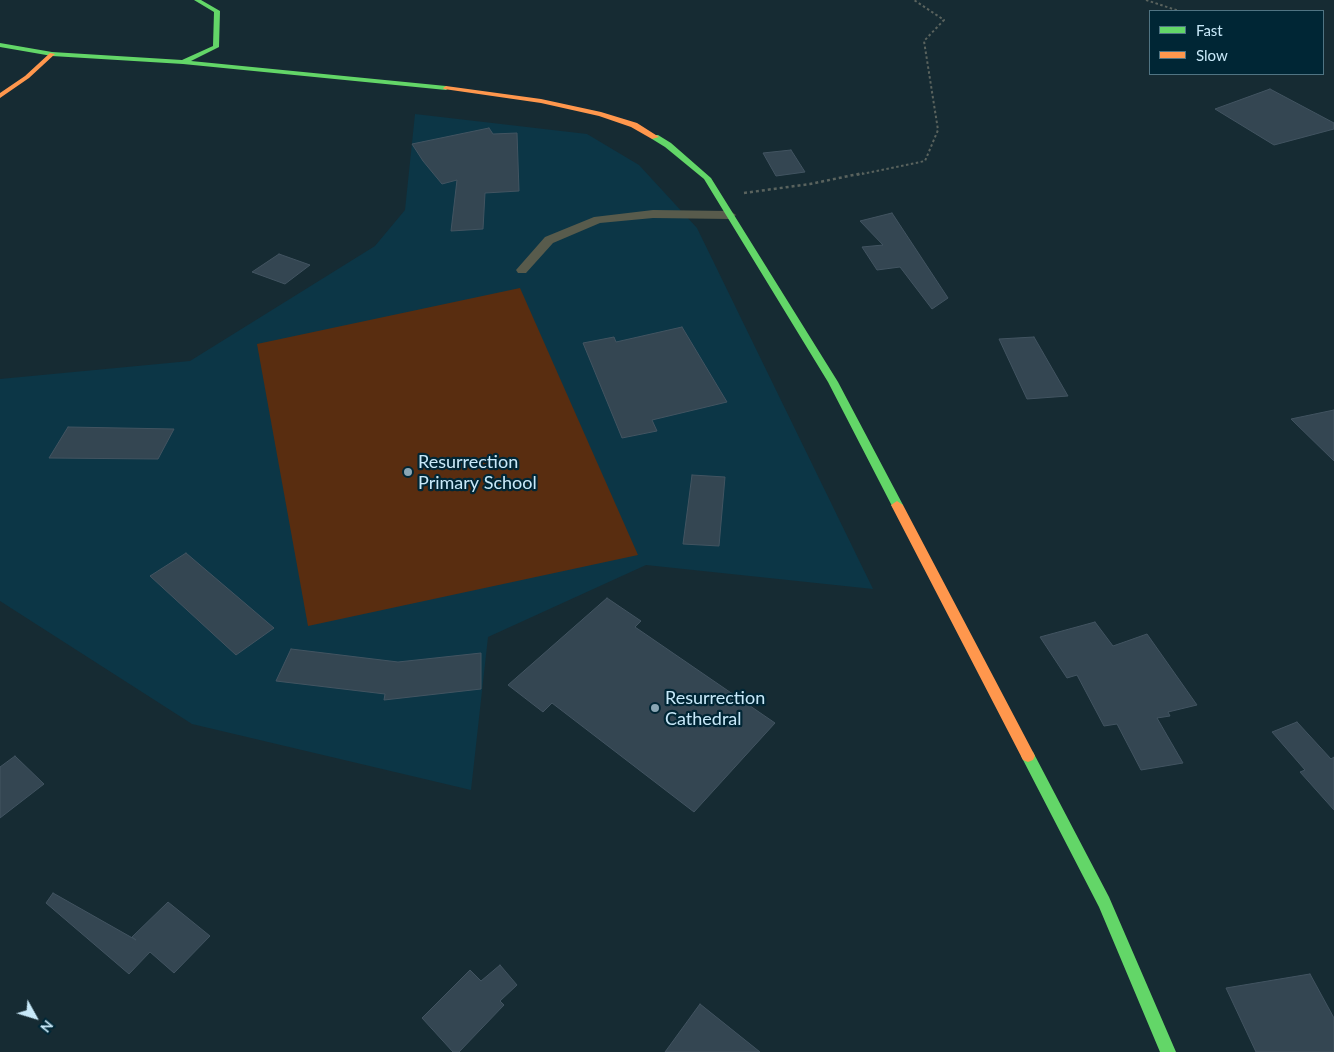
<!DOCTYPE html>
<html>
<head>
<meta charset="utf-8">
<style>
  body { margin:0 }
  #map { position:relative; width:1334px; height:1052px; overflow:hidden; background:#162b33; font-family:Lato,sans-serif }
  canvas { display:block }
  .legend { position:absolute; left:1149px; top:10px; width:175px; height:65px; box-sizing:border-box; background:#002635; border:1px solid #507483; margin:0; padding:6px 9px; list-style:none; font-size:15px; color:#c8e9f9 }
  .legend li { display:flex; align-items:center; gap:10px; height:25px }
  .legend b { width:25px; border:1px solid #507483 }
  .north { position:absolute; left:10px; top:992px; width:50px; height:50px; -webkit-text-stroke:4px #002635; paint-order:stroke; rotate:129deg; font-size:14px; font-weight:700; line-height:20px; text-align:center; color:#c8e9f9 }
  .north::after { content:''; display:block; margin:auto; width:18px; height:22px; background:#c8e9f9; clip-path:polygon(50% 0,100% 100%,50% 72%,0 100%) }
</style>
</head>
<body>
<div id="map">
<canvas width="1334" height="1052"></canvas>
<ul class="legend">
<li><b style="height:6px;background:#63d668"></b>Fast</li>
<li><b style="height:6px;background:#ff974d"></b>Slow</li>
</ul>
<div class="north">N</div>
</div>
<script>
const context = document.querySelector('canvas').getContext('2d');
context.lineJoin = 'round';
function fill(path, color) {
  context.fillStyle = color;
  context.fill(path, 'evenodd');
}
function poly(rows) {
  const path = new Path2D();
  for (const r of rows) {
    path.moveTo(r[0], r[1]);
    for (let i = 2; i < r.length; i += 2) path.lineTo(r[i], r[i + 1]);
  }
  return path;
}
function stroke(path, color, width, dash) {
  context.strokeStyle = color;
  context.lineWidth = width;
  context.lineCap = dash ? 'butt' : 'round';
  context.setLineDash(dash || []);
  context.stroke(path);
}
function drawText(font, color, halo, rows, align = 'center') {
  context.font = font + ' Lato,sans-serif';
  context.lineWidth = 4.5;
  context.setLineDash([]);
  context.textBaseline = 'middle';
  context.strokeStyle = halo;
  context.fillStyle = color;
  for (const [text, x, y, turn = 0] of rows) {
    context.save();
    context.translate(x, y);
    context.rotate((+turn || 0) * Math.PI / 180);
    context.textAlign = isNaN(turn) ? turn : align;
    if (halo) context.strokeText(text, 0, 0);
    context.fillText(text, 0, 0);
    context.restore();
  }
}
fill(poly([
  [415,114,587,134,639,165,697,228,873,589,646,565,488,637,471,790,192,724,0,601,0,379,190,361,375,246,405,210]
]), '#0c3646');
fill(poly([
  [520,288,638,555,308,626,257,344]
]), '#592d10');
const building = poly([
  [1270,89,1334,123,1334,129,1274,145,1215,109,1270,89],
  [489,128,493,134,517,133,519,191,485,193,483,229,451,231,457,180,442,184,423,161,412,144,489,128],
  [791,150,805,172,776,176,763,153,791,150],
  [892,213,948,298,932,309,900,267,877,270,862,247,883,245,860,221,892,213],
  [279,254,310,265,285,284,252,272,279,254],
  [682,327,727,402,652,420,657,431,622,438,583,343,614,337,616,342,682,327],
  [1034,337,1068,396,1027,399,999,339,1034,337],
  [1334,410,1334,461,1291,419,1334,410],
  [68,427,174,429,158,459,49,458,68,427],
  [692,475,725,477,719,546,683,544,692,475],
  [186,553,274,628,236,655,150,576,186,553],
  [607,598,641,621,635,627,775,723,694,812,552,703,543,712,508,685,607,598],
  [1095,622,1113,646,1147,634,1197,705,1168,712,1170,716,1157,718,1183,763,1141,770,1117,724,1104,726,1077,675,1067,678,1040,637,1095,622],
  [291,649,398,662,481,653,481,689,384,700,385,694,276,681,291,649],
  [1297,722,1331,759,1334,757,1334,810,1300,772,1305,770,1272,732,1297,722],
  [15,756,44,784,0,818,0,767,15,756],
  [53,893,136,940,132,937,168,902,210,936,174,973,150,952,129,974,46,903,53,893],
  [500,965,517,985,500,1001,504,1005,459,1052,453,1052,422,1018,470,970,481,981,500,965],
  [1310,974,1334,1018,1334,1052,1256,1052,1226,988,1310,974],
  [700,1004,760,1052,665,1052,700,1004]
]);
fill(building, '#344652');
stroke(building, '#425461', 1);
stroke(poly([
  [1146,0,1179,11],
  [857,175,925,161,938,130,924,41,944,20,914,0]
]), '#5a635e', 2, [2.5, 2.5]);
stroke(poly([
  [744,193,810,184,863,173]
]), '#5a635e', 2.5, [3, 3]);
fill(poly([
  [653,210,730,211,736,215,730,219,653,218,600,223,553,243,526,273,518,273,516,270,545,237,594,217,653,210]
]), '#585b4c');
fill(poly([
  [194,0,201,0,220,11,219,47,191,61,446,86,449,88,446,90,183,64,52,56,0,47,0,43,52,52,182,60,213,46,214,12,194,0],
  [652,135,658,135,671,143,711,178,838,382,903,505,901,508,893,508,828,382,704,179,665,147,652,139,652,135],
  [1028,750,1033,752,1109,897,1176,1052,1160,1052,1099,907,1021,756,1023,752,1028,750]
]), '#63d668');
fill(poly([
  [50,53,55,54,29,78,0,98,0,93,25,76,50,53],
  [446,86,541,99,601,112,637,123,659,137,652,139,631,127,599,116,541,103,444,89,443,88,446,86],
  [897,501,903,505,1033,752,1035,756,1033,760,1028,762,1023,760,891,505,897,501]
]), '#ff974d');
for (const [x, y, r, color] of [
  [408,472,5,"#8aa6b4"],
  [655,708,5,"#8aa6b4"]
]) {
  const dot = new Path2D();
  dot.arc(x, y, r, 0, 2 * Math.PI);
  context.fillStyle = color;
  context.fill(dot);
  stroke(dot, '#002635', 2);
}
drawText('18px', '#c8e9f9', '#002635', [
  ["Resurrection",418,462],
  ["Primary School",418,483],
  ["Resurrection",665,698],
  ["Cathedral",665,719]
], 'left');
</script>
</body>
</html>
